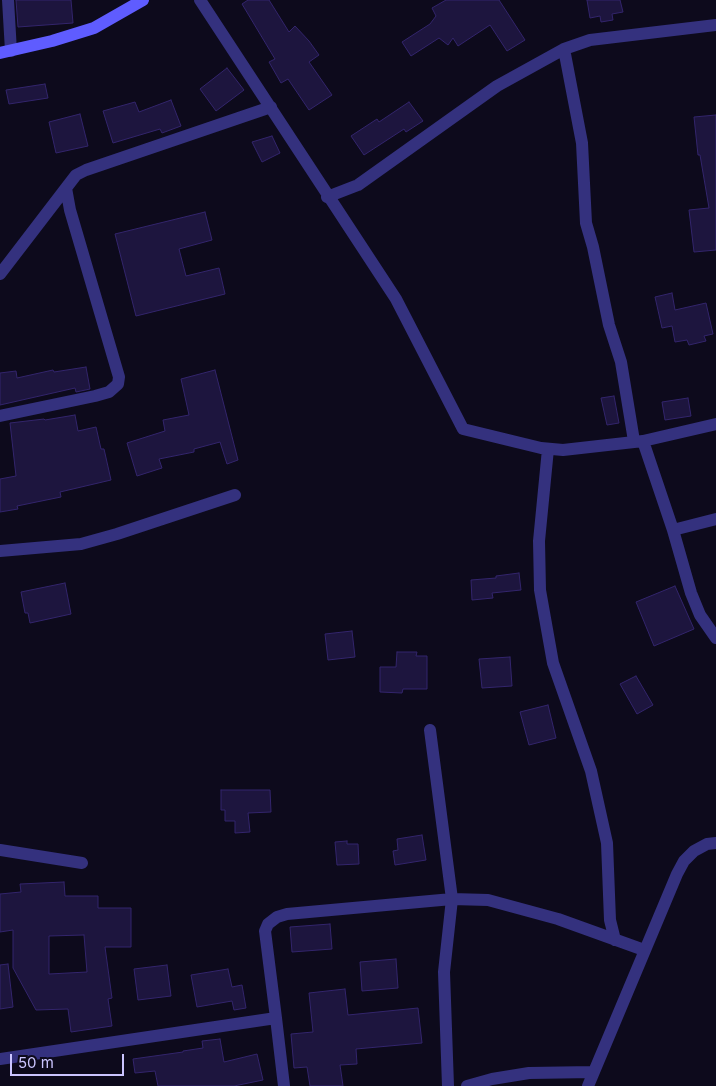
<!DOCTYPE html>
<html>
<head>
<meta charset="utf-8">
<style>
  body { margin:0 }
  #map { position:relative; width:716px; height:1086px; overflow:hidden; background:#0d0a1c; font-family:Inter,sans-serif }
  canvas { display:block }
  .scale { position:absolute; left:10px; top:1054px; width:114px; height:22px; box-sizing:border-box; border:2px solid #cbc5ff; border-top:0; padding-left:6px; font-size:15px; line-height:18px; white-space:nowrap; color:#cbc5ff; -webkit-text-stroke:4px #0d0a1c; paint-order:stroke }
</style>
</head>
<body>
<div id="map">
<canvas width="716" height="1086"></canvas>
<div class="scale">50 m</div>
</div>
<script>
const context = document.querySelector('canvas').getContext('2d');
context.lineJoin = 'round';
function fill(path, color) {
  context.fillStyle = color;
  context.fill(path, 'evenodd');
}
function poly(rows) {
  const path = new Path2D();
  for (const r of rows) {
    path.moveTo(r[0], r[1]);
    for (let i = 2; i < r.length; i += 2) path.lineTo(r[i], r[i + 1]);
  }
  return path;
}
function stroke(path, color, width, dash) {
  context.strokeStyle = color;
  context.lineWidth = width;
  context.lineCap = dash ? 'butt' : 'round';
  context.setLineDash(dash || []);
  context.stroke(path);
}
const building = poly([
  [16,0,71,0,73,23,18,27,16,0],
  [248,0,269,0,289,32,295,26,309,41,319,55,309,62,332,95,309,110,288,79,281,83,269,62,275,59,242,4,248,0],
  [446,0,499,0,525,40,507,51,490,25,458,46,453,38,448,45,439,38,411,56,402,42,430,24,436,16,432,8,446,0],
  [587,0,620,0,623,12,612,14,613,20,601,22,600,16,590,18,587,0],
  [227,68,244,90,216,111,200,89,227,68],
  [45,84,48,98,9,104,6,90,45,84],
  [171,100,181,126,162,133,160,129,113,143,103,111,135,102,139,112,171,100],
  [409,102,423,121,406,132,404,129,364,155,351,136,377,119,379,122,409,102],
  [80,114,88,146,56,153,49,122,80,114],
  [716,115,716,250,694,252,689,210,709,208,700,155,698,155,694,117,716,115],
  [272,136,280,153,262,162,252,142,272,136],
  [205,212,212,240,179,249,186,276,219,268,225,294,136,316,115,234,205,212],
  [672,293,675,310,706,303,713,334,704,336,706,341,689,345,687,340,675,342,672,326,662,328,655,297,672,293],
  [86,367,90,389,76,392,75,388,0,405,0,373,16,371,17,378,53,370,54,372,86,367],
  [215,370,238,460,227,464,220,442,194,449,194,452,159,459,162,468,137,476,127,443,165,431,163,420,189,415,181,379,215,370],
  [614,396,619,423,607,425,601,398,614,396],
  [688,398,691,416,665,420,662,402,688,398],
  [75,415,78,431,96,427,101,449,104,449,111,480,60,492,61,497,17,506,18,509,0,512,0,479,16,476,10,423,44,419,45,420,75,415],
  [519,573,521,590,492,593,493,598,472,600,471,580,496,578,496,576,519,573],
  [65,583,71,614,30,623,28,613,25,613,21,592,65,583],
  [675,586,694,629,654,646,636,602,675,586],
  [352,631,355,657,328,660,325,634,352,631],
  [397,652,417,652,416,656,427,656,427,689,403,689,402,693,380,692,380,667,396,667,397,652],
  [510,657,512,686,482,688,479,659,510,657],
  [636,676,653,705,637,714,620,684,636,676],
  [548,705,556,738,529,745,520,712,548,705],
  [221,790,270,790,271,812,248,813,250,832,235,833,235,821,225,821,225,810,221,810,221,790],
  [422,835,426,860,395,865,393,851,398,850,397,839,422,835],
  [347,841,347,844,358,844,359,864,337,865,335,842,347,841],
  [64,882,65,896,98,896,98,908,131,908,131,947,105,947,112,998,108,999,112,1026,71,1032,68,1009,36,1010,13,968,13,930,0,932,0,894,21,892,20,884,64,882],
  [84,935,87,972,49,974,49,936,84,935],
  [330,924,332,949,292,952,290,927,330,924],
  [396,959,398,988,362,991,360,962,396,959],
  [8,964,13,1007,0,1009,0,965,8,964],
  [167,965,171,996,138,1000,134,969,167,965],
  [228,969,232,987,242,985,246,1008,234,1010,232,1001,197,1007,191,975,228,969],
  [345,989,348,1015,418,1008,422,1043,356,1049,357,1064,340,1065,343,1086,310,1086,307,1067,294,1068,291,1034,313,1032,309,993,345,989],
  [220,1039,224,1062,257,1054,263,1080,234,1086,158,1086,155,1071,135,1073,133,1059,183,1052,183,1051,203,1048,202,1041,220,1039]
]);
fill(building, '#1d153e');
stroke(building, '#33256c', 1);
stroke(poly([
  [8,0,11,51],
  [200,0,396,299,463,429,541,448,563,450,643,441,716,424],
  [564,49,582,143,586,223,593,247,609,325,621,362,634,441],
  [327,197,358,185,497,86,564,49,590,40,716,25],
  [0,274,66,188],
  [0,416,95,396,109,392,118,384,119,377,70,210,66,188,76,175,86,170,271,107],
  [643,441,673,530,691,593,700,615,716,638],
  [548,449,539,541,540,590,553,663,591,771,607,843,610,920,615,940],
  [673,530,716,519],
  [0,551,81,544,117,534,235,495],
  [430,730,452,899,444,972,448,1086],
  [0,850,82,863],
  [276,1018,265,931,268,924,277,917,287,914,452,899,488,900,558,919,644,950],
  [0,1059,276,1018,284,1086],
  [467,1086,492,1079,529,1073,593,1072],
  [588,1086,677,874,684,861,694,851,707,844,716,843]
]), '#34317e', 12);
stroke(poly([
  [0,53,52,41,94,28,143,0]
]), '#5f5cff', 12);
</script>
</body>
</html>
